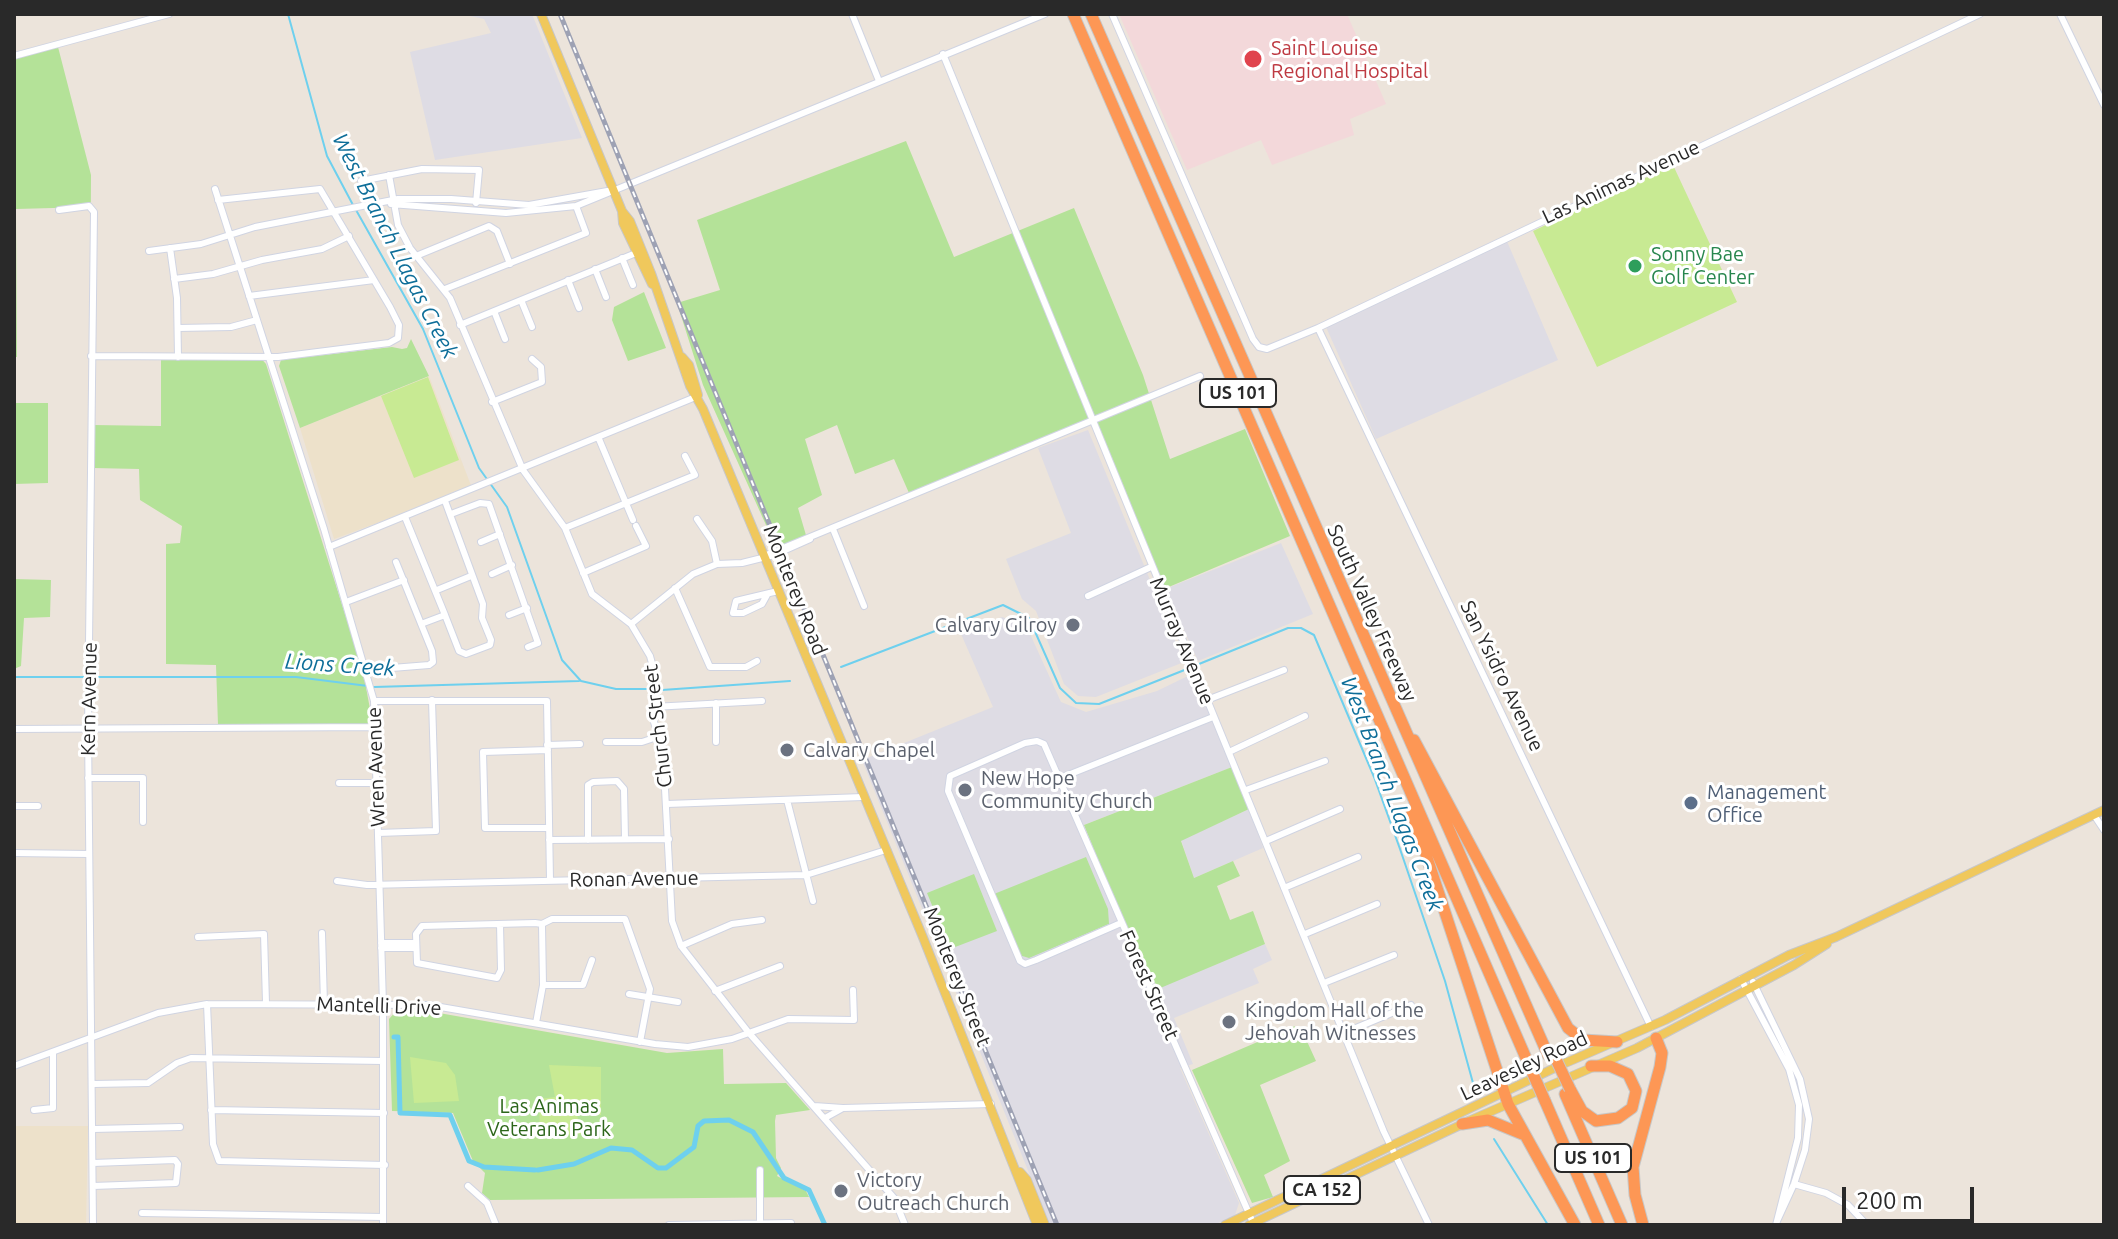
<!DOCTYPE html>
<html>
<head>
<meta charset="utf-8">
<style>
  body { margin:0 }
  #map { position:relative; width:2118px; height:1239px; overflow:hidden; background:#ece4db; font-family:Ubuntu,sans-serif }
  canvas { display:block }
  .frame { position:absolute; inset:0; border:16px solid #292929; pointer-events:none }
  .scale { position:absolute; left:1842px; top:1187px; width:132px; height:36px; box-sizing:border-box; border:4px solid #292929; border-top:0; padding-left:10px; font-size:24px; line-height:28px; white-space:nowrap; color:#292929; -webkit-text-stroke:6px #fff; paint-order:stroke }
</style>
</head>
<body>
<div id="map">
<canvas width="2118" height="1239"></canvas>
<div class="frame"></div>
<div class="scale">200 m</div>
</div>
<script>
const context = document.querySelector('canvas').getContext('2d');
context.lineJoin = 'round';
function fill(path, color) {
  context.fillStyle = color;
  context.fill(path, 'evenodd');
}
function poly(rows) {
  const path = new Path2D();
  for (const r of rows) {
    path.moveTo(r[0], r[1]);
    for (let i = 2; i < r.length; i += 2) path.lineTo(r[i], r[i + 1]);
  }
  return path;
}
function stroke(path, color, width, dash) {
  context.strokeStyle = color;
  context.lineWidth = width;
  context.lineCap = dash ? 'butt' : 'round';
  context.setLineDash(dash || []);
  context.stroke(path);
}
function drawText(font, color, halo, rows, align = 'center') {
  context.font = font + ' Ubuntu,sans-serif';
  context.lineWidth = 6;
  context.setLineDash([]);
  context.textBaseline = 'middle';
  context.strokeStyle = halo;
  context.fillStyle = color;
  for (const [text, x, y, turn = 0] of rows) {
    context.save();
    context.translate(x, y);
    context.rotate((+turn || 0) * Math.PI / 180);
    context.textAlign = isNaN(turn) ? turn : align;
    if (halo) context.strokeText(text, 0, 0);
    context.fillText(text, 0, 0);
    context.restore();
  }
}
fill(poly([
  [461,14,532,14,582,138,435,160,410,52,491,33,484,19],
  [1506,239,1558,360,1376,439,1326,327],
  [1088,430,1184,662,1096,697,1078,696,1064,684,1036,611,1022,599,1006,559,1071,533,1038,448],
  [1281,543,1313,614,1198,661,1165,589],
  [1002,617,1026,625,1061,702,1086,712,1157,691,1192,674,1232,767,1084,825,1116,904,1158,988,1265,944,1272,960,1253,969,1259,983,1174,1018,1193,1064,1180,1068,1239,1203,1235,1215,1214,1225,1050,1225,862,760,993,707,961,634],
  [1249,809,1263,848,1194,878,1181,840]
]), '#dedce4');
fill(poly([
  [429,376,472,488,334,539,300,428],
  [14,1126,88,1126,86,1225,14,1225]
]), '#ede1ca');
fill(poly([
  [1119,14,1347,14,1386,104,1350,119,1354,135,1272,165,1261,140,1187,170]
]), '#f3d8da');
fill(poly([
  [58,47,91,175,90,356,90,207,16,209,17,357,14,357,14,59],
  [906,141,954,257,1074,208,1143,375,1170,459,1245,429,1290,536,1164,589,1094,423,909,493,894,459,855,474,837,425,805,439,822,495,798,508,808,542,779,554,703,385,677,303,720,290,697,220],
  [644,292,666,348,628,361,612,320,614,307],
  [411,339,429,376,300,428,279,366,281,360,392,347,402,349,407,348],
  [258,355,266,364,363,671,372,720,367,724,218,725,216,665,166,664,166,544,180,543,182,526,140,500,139,469,93,468,93,425,161,426,161,358],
  [14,403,48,403,48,483,14,484],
  [14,579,51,580,50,617,24,618,21,666,14,669],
  [1232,767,1249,809,1181,841,1194,878,1233,861,1240,876,1217,886,1230,920,1253,911,1265,944,1158,989,1116,904,1084,825],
  [1086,857,1108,909,1109,924,1029,958,1019,955,994,894],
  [974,874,997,931,950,949,927,893],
  [396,1011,439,1013,667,1053,723,1049,724,1084,786,1083,810,1110,776,1115,775,1121,776,1158,781,1168,777,1176,806,1191,809,1197,490,1200,482,1193,485,1173,473,1161,453,1113,392,1111,389,1019],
  [1295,1026,1300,1037,1305,1037,1316,1061,1260,1085,1290,1161,1264,1175,1273,1197,1252,1203,1192,1070]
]), '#b4e298');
fill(poly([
  [1673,165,1737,302,1597,367,1533,231],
  [428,377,459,460,414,478,381,396],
  [410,1057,446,1063,455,1075,459,1101,414,1103],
  [549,1065,601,1067,601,1115,576,1112,583,1134,540,1135,539,1099,555,1097]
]), '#c8ea93');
stroke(poly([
  [288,14,327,156,353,205],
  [356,210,423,329,479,468,507,507,562,660,581,681,616,689,650,689],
  [1199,664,1288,628,1301,628,1314,635,1374,777,1400,849,1445,981,1473,1083],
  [841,667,1003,605,1029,618,1060,688,1076,703,1099,704,1187,669],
  [14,677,84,677],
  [96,677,296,677,368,686],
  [374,687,579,681],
  [662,690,790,681],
  [1494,1139,1548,1225]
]), '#6ed0ee', 2);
stroke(poly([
  [394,1037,398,1037,400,1113,450,1115,469,1161,484,1167,535,1170],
  [538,1170,574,1164,611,1148,632,1150,658,1168,666,1168,694,1147,698,1126,704,1121,729,1120,753,1132,784,1178,809,1190,825,1225]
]), '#6ed0ee', 5);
const minor = poly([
  [852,14,879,81],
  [1112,14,1253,339,1259,347,1267,349,1318,328,1980,14],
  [2060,14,2104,105],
  [943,54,1384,1132,1429,1225],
  [14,56,169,14],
  [389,175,398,225,410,248,450,298,523,470,565,528,592,594,631,624,650,656,656,678,654,722,663,751,672,921,681,946,749,1033,894,1198,905,1225],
  [361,181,422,169,479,170,476,203],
  [215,189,324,529,374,701,383,1004,383,1225],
  [391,204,506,213,576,206,1045,14],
  [59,210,89,206,94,212,88,729,93,1225],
  [170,248,177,298,178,357],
  [149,251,201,244,255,227,398,199,451,199,529,205,613,190],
  [416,256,489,226,497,231,510,264],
  [622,258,633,285],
  [595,269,606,297],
  [174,279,213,274,262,260,322,249,349,236],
  [568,280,579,308],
  [445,289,586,233,576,206],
  [249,296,374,280],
  [521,300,532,327],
  [494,311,505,339],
  [460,325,636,253],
  [178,328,231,327,257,320],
  [1318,328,1651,1027],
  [91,356,278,357,389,343,398,338,399,325,390,307,320,189,218,200],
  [492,402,542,382,541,367,532,359],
  [599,439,633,520],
  [445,501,483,604,482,618,491,640,490,645,466,654,459,651,445,615],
  [451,514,480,503,489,504,538,643,528,647],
  [405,517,445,615,421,624],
  [697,519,712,541,717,564],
  [565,528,695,475,685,456],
  [833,529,864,606],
  [481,542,500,534],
  [329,547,698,396],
  [764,556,1200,376],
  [583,573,646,546,636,526],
  [492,574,512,565],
  [675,588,710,667,746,667,757,661],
  [437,590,471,576],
  [767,595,762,604,743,613,733,613,736,601,778,591],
  [1088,596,1151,567],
  [346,602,404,580],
  [509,615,527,608],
  [631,624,693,574,717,564,742,563,774,555,810,539],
  [367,670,429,665,433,662,432,651,396,562],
  [1207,700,1284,670],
  [374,701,547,701,550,880],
  [716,703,716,742],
  [653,707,762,701],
  [14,729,376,727],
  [606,742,642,742,657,737],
  [547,745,580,744],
  [548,750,483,752,485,828,549,828],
  [1229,752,1305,716],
  [88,778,143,778,143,822],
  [1058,779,1213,717],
  [339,783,377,783],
  [1246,790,1325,761],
  [787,800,813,901],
  [667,804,863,797],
  [14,806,38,806],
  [2094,815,2104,830],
  [378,833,436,831,432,700],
  [549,840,669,839],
  [588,840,588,785,593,782,617,781,624,789,625,839],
  [1266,841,1340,809],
  [14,853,89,854],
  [337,881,367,885,806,875,886,850],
  [1284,888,1358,857],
  [1121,923,1036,960,1025,964,1020,961,948,791,950,776,1025,743,1037,741,1044,744,1254,1225],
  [500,924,501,970,497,978,417,963,416,934,422,926,535,923,542,924,552,919,625,919,650,989,640,1042],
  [322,933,324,1004],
  [1305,934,1377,904],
  [198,937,264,934,266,1003],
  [381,943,416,943],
  [681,946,732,924,762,920],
  [381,948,416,948],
  [1741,979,1789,1069,1799,1105,1798,1138,1776,1225],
  [1753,982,1800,1079,1809,1119,1805,1150,1794,1184,1777,1221],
  [1324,983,1394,955],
  [543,985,583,985,592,960],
  [715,991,780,966],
  [629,994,678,1002],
  [207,1004,213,1144,219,1161,385,1165],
  [536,1023,543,985,542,924],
  [1344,1033,1411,1005],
  [14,1066,158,1013,207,1004,429,1005,655,1044,688,1047,732,1039,788,1019,854,1020,853,990],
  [93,1084,148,1083,177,1063,191,1058,383,1061],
  [814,1106,843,1108],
  [34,1110,53,1108,53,1052],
  [211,1110,384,1113],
  [825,1118,843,1108,991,1104],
  [93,1129,180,1127],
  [760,1170,760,1225],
  [1794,1184,1826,1193,1848,1205,1867,1225],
  [93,1186,176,1183,178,1164,175,1160,93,1163],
  [468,1186,487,1203,496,1225],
  [142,1213,383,1217],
  [669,1225,791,1223]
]);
const major = poly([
  [541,14,622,211,623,223,652,284],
  [622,211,630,221,651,273,690,386,703,409,922,935,1037,1225],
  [682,357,689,365,698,395],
  [1020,1172,1027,1180,1045,1225],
  [1225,1225,1563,1064,1665,1020,1789,955,1836,937,2104,810],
  [1249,1225,1471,1120,1637,1048,1794,965,1827,944]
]);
const highway = poly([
  [1073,14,1529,1065],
  [1091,14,1548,1055],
  [1414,740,1568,1028,1583,1040,1617,1042],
  [1412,812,1508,1104,1575,1225],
  [1570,1089,1582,1111,1596,1121,1618,1118,1632,1108,1636,1091,1628,1074,1610,1066,1591,1066],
  [1565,1094,1622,1225],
  [1545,1101,1599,1225],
  [1462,1124,1488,1120,1522,1134],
  [1643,1225,1635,1195,1633,1167,1660,1067,1662,1053,1656,1038]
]);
stroke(minor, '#d0d4e2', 8);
stroke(major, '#c7c7c7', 10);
stroke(highway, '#c7c7c7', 13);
stroke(minor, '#fff', 6);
stroke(major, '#f0c85c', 8);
stroke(highway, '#fd9755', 11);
const rail = poly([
  [560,14,1057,1225]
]);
stroke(rail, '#9ea2b4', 5);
stroke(rail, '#fff', 2, [6]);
const highwayBridge = poly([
  [1553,1053,1570,1089],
  [1529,1065,1545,1101]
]);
stroke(highwayBridge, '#c7c7c7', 13, []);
stroke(highwayBridge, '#fd9755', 11);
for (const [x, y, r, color] of [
  [1253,59,10,"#e0444e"],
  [1635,266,8,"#2e9e5b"],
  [1073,625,8,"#6b7280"],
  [787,750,8,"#6b7280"],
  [965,790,8,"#6b7280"],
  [1691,803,8,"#5c6f8a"],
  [1229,1022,8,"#6b7280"],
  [841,1191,8,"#6b7280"]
]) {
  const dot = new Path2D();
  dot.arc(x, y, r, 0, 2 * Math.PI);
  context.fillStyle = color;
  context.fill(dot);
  stroke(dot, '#fff', 3);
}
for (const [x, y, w] of [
  [1238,393,76],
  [1593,1158,76],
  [1322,1190,76]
]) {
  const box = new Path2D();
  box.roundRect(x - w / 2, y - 14, w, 28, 6);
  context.fillStyle = '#fff';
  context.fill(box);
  stroke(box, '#292929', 2);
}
drawText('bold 18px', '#292929', null, [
  ["US 101",1238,393],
  ["US 101",1593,1158],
  ["CA 152",1322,1190]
]);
drawText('20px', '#be3a42', '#fff', [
  ["Saint Louise",1271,48],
  ["Regional Hospital",1271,71]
], 'left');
drawText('20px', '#292929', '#fff', [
  ["Las Animas Avenue",1621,182,-25],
  ["Monterey Road",795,590,68],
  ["South Valley Freeway",1372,613,66],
  ["Murray Avenue",1182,641,67],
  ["San Ysidro Avenue",1502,676,64],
  ["Kern Avenue",89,699,-89],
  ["Church Street",658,726,-97],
  ["Wren Avenue",376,767,-92],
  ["Ronan Avenue",634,879,-1],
  ["Monterey Street",957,977,68],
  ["Forest Street",1149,985,66],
  ["Mantelli Drive",379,1006,2],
  ["Leavesley Road",1524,1066,-25]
]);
drawText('20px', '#27864d', '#fff', [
  ["Sonny Bae",1651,254],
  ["Golf Center",1651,277]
], 'left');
drawText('20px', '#5b616d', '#fff', [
  ["Calvary Gilroy",1057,625,"right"],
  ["Calvary Chapel",803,750],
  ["New Hope",981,778],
  ["Community Church",981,801],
  ["Kingdom Hall of the",1245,1010],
  ["Jehovah Witnesses",1245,1033],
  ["Victory",857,1180],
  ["Outreach Church",857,1203]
], 'left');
drawText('20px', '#4e5e75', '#fff', [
  ["Management",1707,792],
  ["Office",1707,815]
], 'left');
drawText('20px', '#2c661a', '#fff', [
  ["Las Animas",549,1106],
  ["Veterans Park",549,1129]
]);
drawText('italic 22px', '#0e6e99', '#fff', [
  ["West Branch Llagas Creek",395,246,63],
  ["Lions Creek",340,665,4],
  ["West Branch Llagas Creek",1392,794,69]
]);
</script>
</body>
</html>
